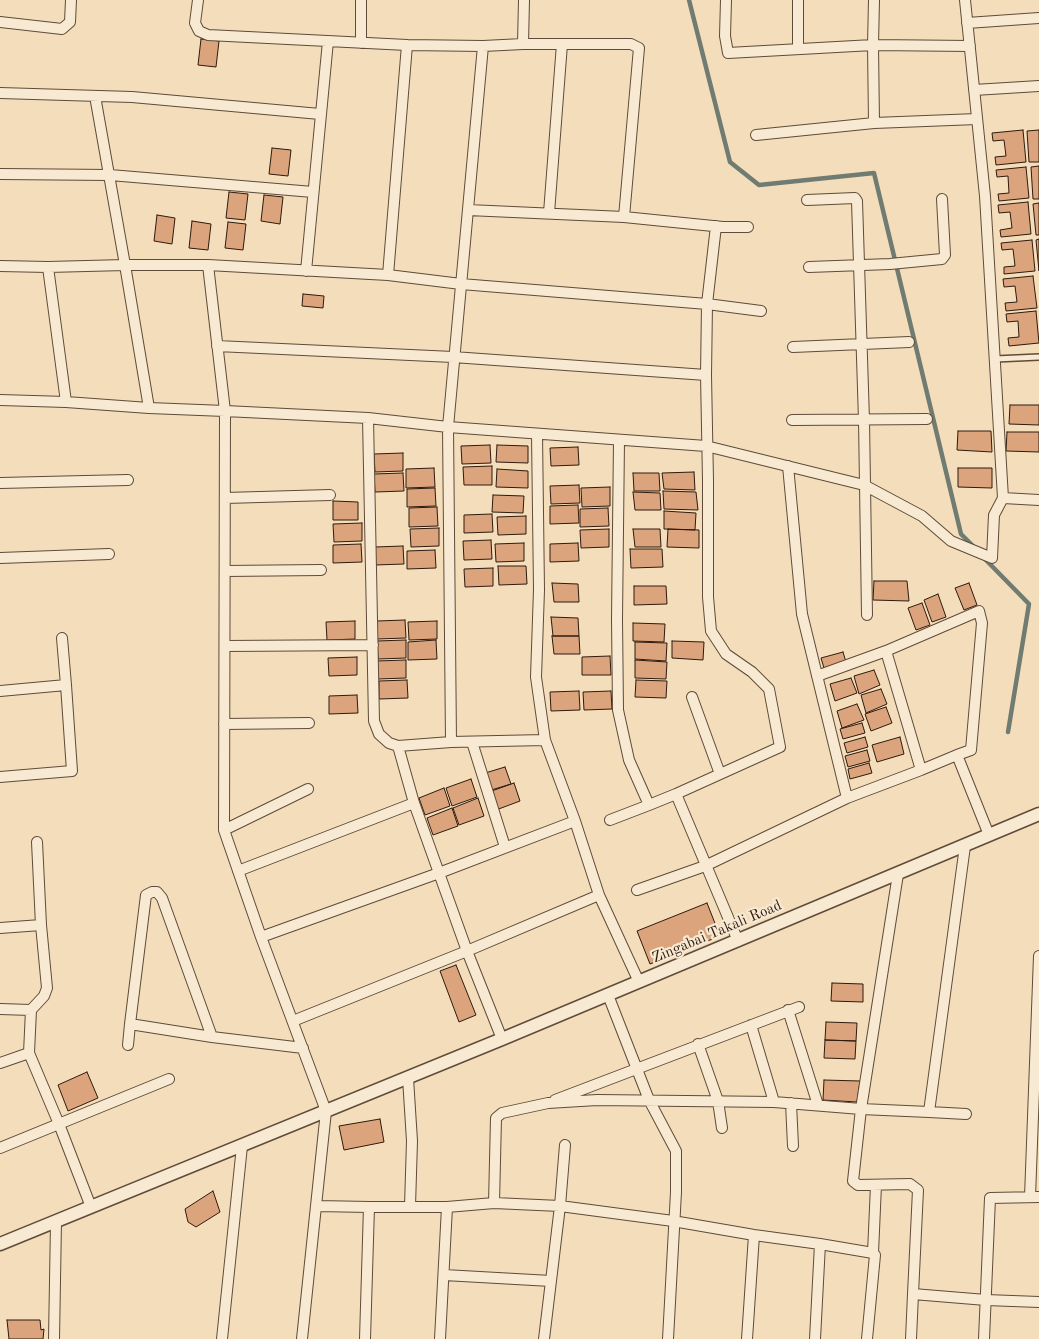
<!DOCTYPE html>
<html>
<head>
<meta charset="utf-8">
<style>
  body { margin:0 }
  canvas { display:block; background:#f3ddba }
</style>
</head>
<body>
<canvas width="1039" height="1339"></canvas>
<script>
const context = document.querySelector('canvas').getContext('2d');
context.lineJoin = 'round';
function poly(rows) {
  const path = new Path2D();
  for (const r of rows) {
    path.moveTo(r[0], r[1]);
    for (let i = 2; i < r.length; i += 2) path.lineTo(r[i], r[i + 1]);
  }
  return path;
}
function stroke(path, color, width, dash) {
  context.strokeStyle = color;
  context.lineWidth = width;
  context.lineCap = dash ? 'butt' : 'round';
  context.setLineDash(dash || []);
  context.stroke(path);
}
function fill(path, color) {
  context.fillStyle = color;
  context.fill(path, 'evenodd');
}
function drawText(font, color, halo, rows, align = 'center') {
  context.font = font + ' "Old Standard TT",serif';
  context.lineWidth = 4.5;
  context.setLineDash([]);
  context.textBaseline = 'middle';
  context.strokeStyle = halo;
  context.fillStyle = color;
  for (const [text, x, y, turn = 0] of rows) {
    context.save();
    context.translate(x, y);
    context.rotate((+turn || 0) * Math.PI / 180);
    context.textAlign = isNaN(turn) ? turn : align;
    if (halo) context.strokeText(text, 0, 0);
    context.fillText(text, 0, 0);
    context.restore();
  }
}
stroke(poly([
  [689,0,730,162,759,185,874,173,961,534,974,547],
  [984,558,1029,604,1008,732]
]), '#707b72', 4.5);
const building = poly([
  [201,39,219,41,216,67,198,65,201,39],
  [1023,130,1026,162,996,165,995,157,1006,156,1004,140,993,141,992,133,1023,130],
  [1039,130,1039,162,1029,162,1027,131,1039,130],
  [272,148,291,150,288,176,269,174,272,148],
  [1039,166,1039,199,1033,199,1031,167,1039,166],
  [1026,167,1029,198,999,201,998,194,1009,193,1008,176,997,177,996,170,1026,167],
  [229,192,248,194,245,220,226,218,229,192],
  [264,195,283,197,280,224,261,221,264,195],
  [1028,202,1031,234,1001,237,1000,230,1012,228,1010,212,999,213,998,205,1028,202],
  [1039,203,1039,235,1036,235,1033,204,1039,203],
  [157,215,175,218,172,244,154,241,157,215],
  [192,221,211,224,208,250,189,248,192,221],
  [228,222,246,224,243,250,225,248,228,222],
  [1039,239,1039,271,1036,240,1039,239],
  [1032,240,1035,271,1004,274,1004,267,1015,266,1013,249,1002,250,1001,243,1032,240],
  [1033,276,1037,308,1006,311,1005,303,1017,302,1015,286,1004,287,1003,279,1033,276],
  [303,294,324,296,323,308,302,306,303,294],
  [1036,311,1039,343,1009,346,1008,338,1019,337,1018,321,1007,322,1006,314,1036,311],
  [1010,405,1039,405,1039,425,1009,424,1010,405],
  [958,431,991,431,992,452,957,450,958,431],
  [1007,432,1039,432,1039,452,1006,451,1007,432],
  [490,445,491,463,462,464,461,446,490,445],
  [497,445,528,446,528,463,496,462,497,445],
  [578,447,579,465,551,466,550,448,578,447],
  [403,453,403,471,375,472,374,454,403,453],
  [492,466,492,485,464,485,463,467,492,466],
  [434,468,435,487,406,488,406,469,434,468],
  [958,468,992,468,992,488,958,487,958,468],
  [497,469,528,471,528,488,496,487,497,469],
  [694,472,695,490,664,489,662,473,694,472],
  [403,473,404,491,375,492,374,474,403,473],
  [633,473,659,473,660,491,634,491,633,473],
  [579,485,580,503,551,504,550,486,579,485],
  [610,487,610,506,582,507,581,488,610,487],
  [435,488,436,506,407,507,407,489,435,488],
  [663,491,696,492,698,510,664,509,663,491],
  [633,492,660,493,661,510,635,510,633,492],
  [493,495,524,496,523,513,492,512,493,495],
  [333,501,358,502,358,520,333,520,333,501],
  [578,505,579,523,550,524,550,506,578,505],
  [437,507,438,526,409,527,409,508,437,507],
  [608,508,609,526,580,527,580,509,608,508],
  [664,511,696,513,695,530,664,529,664,511],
  [492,514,493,532,464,533,464,515,492,514],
  [526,516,526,534,498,535,497,517,526,516],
  [362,523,362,541,334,542,333,524,362,523],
  [439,528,439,546,411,547,410,529,439,528],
  [609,529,609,547,581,548,580,530,609,529],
  [633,529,660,529,661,547,635,547,633,529],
  [668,529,699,530,699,548,667,547,668,529],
  [491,540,492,559,464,560,463,541,491,540],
  [524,543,524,561,496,562,495,544,524,543],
  [578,543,579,561,550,562,550,544,578,543],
  [361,544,362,562,333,563,333,545,361,544],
  [403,546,404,564,375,565,375,547,403,546],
  [630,549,662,549,663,567,631,568,630,549],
  [435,550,436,568,407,569,407,551,435,550],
  [498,566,526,566,527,584,499,585,498,566],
  [493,568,493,586,465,587,464,569,493,568],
  [874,581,907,581,909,601,873,600,874,581],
  [552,583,578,584,579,602,554,602,552,583],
  [969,583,977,605,964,610,955,588,969,583],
  [634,586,666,586,667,604,634,605,634,586],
  [938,594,946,617,932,622,924,600,938,594],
  [922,603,930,625,916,630,908,608,922,603],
  [551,617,578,618,579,636,553,636,551,617],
  [405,620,406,638,377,639,377,621,405,620],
  [355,621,355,639,327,640,326,622,355,621],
  [437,621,437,639,409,640,408,622,437,621],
  [633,623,665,624,664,642,633,641,633,623],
  [552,636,579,636,580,654,554,654,552,636],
  [406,640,406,658,378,659,377,641,406,640],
  [436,640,437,659,408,660,408,642,436,640],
  [672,641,704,642,703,660,672,658,672,641],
  [635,642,667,643,666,661,635,659,635,642],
  [843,652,846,662,824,668,821,658,843,652],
  [610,656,611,675,582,675,582,657,610,656],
  [357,657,357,675,329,676,328,658,357,657],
  [406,660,406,678,378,679,377,661,406,660],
  [635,660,667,662,666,679,635,678,635,660],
  [874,670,880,685,859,694,854,676,874,670],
  [851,678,857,693,835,701,830,684,851,678],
  [407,680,408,698,379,699,379,681,407,680],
  [636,680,667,681,666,698,635,697,636,680],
  [881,689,887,704,866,713,861,695,881,689],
  [579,691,580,710,551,711,550,692,579,691],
  [611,691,612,709,584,710,583,692,611,691],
  [357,695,358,713,329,714,329,696,357,695],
  [857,704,864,720,842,728,837,711,857,704],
  [886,707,892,723,871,731,865,714,886,707],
  [862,723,865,733,843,739,840,729,862,723],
  [865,737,868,747,847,753,844,743,865,737],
  [900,737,904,754,877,762,872,745,900,737],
  [867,750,870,761,848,767,845,756,867,750],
  [869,763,872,773,850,779,848,769,869,763],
  [505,767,511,784,488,791,482,774,505,767],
  [471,779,477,797,452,806,446,788,471,779],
  [514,783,520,801,496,810,489,792,514,783],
  [444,788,450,806,425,815,419,798,444,788],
  [478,798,484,816,459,825,453,808,478,798],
  [452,808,458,826,433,835,427,818,452,808],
  [707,903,720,936,650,964,637,931,707,903],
  [456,965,476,1015,459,1022,440,971,456,965],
  [832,983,863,984,863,1002,831,1001,832,983],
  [826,1022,857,1023,856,1041,825,1040,826,1022],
  [825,1040,856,1041,855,1059,824,1058,825,1040],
  [87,1072,98,1098,68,1111,58,1085,87,1072],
  [824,1080,860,1081,857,1102,823,1100,824,1080],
  [380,1119,384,1142,344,1150,339,1126,380,1119],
  [213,1191,220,1212,196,1227,188,1222,185,1209,213,1191],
  [7,1320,40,1320,41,1330,44,1329,43,1339,9,1339,7,1320]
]);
fill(building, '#dba47d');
stroke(building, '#2e1a0e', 1);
const service = poly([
  [995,359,1039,357]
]);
const minor = poly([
  [198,0,195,23,199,31,208,35,407,45,483,46],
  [726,0,725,36,728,53,873,45,874,123],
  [874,0,873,45,970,46],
  [965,0,985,196,1003,498,1039,500],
  [0,22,62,29,70,22,71,0],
  [967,23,1039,18],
  [361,43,361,0],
  [523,44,631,44,639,48,624,217],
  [798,49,798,0],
  [974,90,1039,86],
  [0,93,132,97,320,114],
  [95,96,125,265,208,265,388,275,461,284,707,304,761,311],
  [756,135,874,123,977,119],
  [0,174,110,175,313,192],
  [807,200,855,198,857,201,864,420,867,615],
  [468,210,624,217,723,227,748,227],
  [549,213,562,44],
  [208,265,225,411,368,418],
  [0,266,48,267],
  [809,267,890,264,942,259,945,255,942,199],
  [306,271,328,41],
  [388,275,407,45],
  [217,346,453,357,706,375],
  [793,347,909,342],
  [0,400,66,402],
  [149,408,66,402,48,267,125,265,149,408,225,411,224,830],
  [792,420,927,419],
  [537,434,539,590,536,677,545,740],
  [619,440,617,619,618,710,629,760,649,805,676,794,738,941],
  [788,466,802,614,847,798],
  [0,483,128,480],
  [225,498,330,495],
  [0,558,109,554],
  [225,571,321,570],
  [62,638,66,685],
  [225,646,373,645],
  [886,651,921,770,957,755,989,835],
  [817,676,886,651,979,611,982,623,971,750,957,755],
  [0,691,66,685,72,771,0,777],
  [692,697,720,774],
  [224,724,309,723],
  [451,742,448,427,483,46,523,44,524,0],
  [472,742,505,847],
  [398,746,414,803,439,873,467,951,502,1039],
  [308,789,224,830,261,937,439,873,575,821],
  [676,794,780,747,769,689,752,672,726,654,711,631,708,597,708,480,706,375,707,304,716,226],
  [610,820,649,805],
  [238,871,414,803],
  [898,874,861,1109,853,1181,858,1185,910,1184,918,1190,913,1294],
  [637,890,705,866,847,798,921,770],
  [0,928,41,925],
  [261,937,326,1111,302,1339],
  [639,982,599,895,575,821,545,740,451,742,398,746,389,743,379,734,374,721,368,418,448,427,706,446,864,485,922,516,951,541,992,558,994,515,1003,498],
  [608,995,649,1100,676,1151,676,1192,668,1339],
  [0,1009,31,1010,29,1053,59,1124,91,1207],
  [31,1010,44,996,47,988,41,925,37,842],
  [788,1010,818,1105],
  [293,1021,467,951,599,895],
  [751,1025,774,1102],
  [212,1037,162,898,157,892,152,892,146,895,130,1024,212,1037,303,1048],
  [698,1044,718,1101,722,1128],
  [128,1045,130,1024],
  [0,1063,29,1053],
  [408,1078,412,1141,410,1206],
  [555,1100,799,1007],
  [791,1103,793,1146],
  [929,1112,966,1114],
  [0,1148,169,1079],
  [1030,1197,1039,956],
  [494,1203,496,1118,502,1113,548,1103,597,1100,774,1102,861,1109,929,1112,965,846],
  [317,1206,369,1207],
  [873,1253,876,1185],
  [444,1275,551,1281],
  [54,1339,56,1222],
  [222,1339,242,1146],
  [365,1339,369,1207,447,1207,494,1203,560,1206,673,1221,754,1235,820,1244,873,1253,875,1255,867,1339],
  [440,1339,447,1207],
  [544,1339,560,1206,565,1145],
  [747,1339,754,1235],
  [815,1339,820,1244],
  [911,1339,913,1294,986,1300,1039,1302],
  [984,1339,990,1198,1039,1197]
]);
const tertiary = poly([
  [0,1244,502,1039,1039,814]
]);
stroke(service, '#5f4b39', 8);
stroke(minor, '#5f4b39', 12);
stroke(tertiary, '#5f4b39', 15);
stroke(service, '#f7e9d2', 5);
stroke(minor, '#f7e9d2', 10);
stroke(tertiary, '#f7e9d2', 12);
drawText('15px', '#2e1a0e', '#f7e9d2', [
  ["Zingabai Takali Road",717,932,-23]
]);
</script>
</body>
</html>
